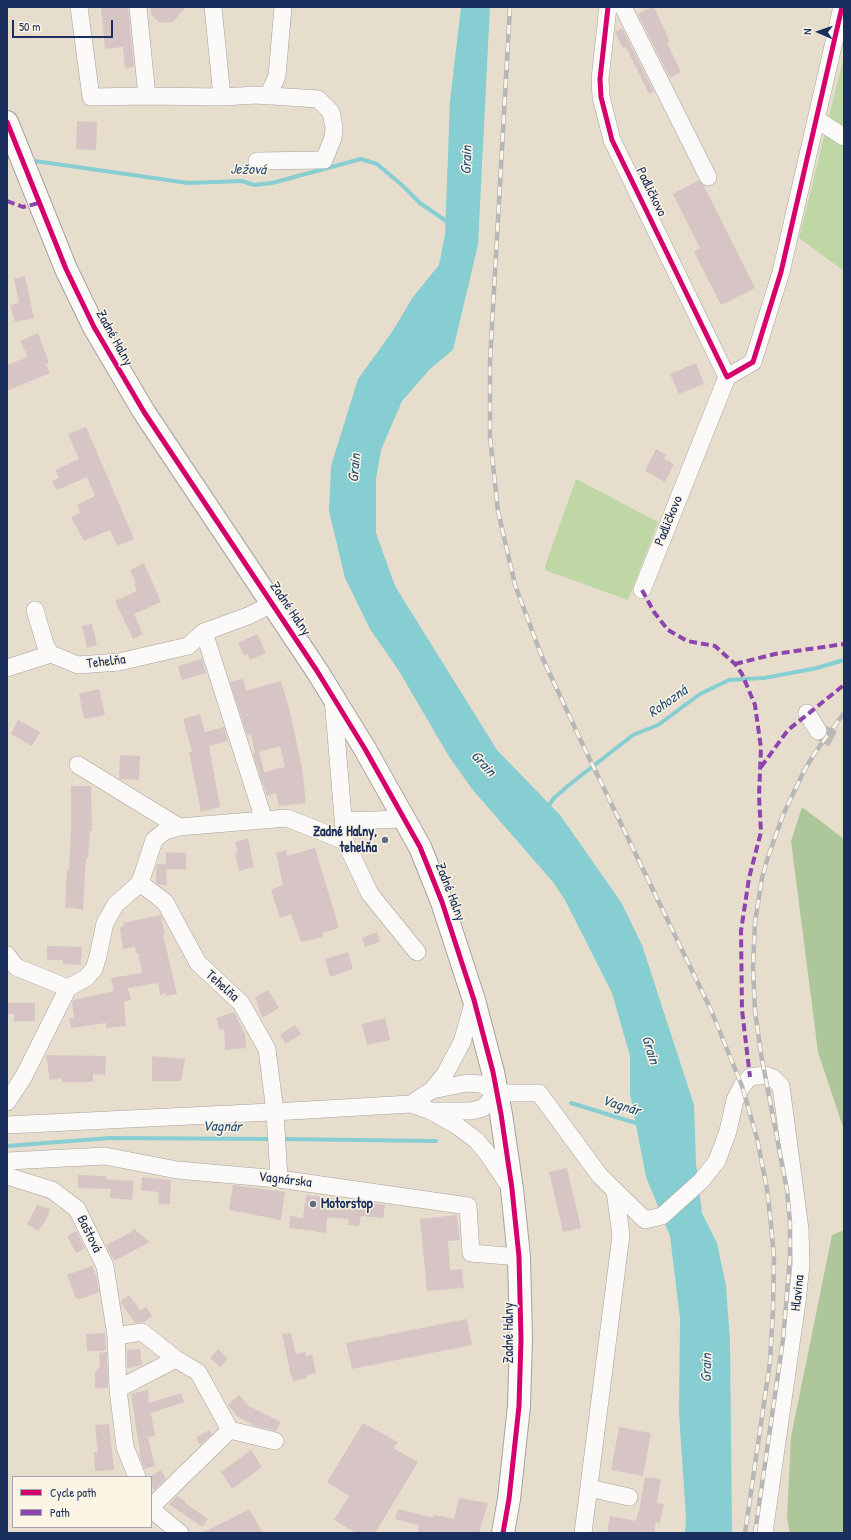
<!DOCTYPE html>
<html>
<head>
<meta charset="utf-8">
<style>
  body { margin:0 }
  #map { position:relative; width:851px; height:1540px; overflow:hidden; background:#e7ddcd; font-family:"Patrick Hand",sans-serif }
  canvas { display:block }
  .frame { position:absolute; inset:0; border:8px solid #1b2f5e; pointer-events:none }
  .legend { position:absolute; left:12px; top:1476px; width:140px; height:52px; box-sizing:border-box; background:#fcf5e5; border:1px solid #a2a6af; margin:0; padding:5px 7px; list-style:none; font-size:12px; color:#1b2f5e }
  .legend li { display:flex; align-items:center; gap:8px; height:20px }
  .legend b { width:20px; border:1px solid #a2a6af }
  .north { position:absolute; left:799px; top:12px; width:40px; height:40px; -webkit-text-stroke:3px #fcf5e5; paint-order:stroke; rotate:272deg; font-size:11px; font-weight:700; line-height:16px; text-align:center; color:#1b2f5e }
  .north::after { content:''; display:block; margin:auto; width:14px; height:18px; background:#1b2f5e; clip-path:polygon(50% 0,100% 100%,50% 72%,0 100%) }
  .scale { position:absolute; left:12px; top:20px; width:101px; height:18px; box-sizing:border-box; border:2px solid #1b2f5e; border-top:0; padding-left:5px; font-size:12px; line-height:14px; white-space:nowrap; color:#1b2f5e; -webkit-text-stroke:3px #fcf5e5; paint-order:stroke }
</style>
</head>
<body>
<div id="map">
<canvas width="851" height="1540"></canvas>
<div class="frame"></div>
<ul class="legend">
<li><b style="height:5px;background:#d6006c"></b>Cycle path</li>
<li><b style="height:5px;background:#8e44ad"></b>Path</li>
</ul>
<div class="north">N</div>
<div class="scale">50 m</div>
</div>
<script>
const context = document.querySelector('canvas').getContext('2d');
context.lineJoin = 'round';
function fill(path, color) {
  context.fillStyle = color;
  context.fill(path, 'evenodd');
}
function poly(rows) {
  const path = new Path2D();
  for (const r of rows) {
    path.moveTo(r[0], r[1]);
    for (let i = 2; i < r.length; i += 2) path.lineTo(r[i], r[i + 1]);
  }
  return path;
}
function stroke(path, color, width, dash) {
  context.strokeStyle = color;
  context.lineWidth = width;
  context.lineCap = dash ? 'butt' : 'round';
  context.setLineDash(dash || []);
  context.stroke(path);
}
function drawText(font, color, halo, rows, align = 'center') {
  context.font = font + ' "Patrick Hand",sans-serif';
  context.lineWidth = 3;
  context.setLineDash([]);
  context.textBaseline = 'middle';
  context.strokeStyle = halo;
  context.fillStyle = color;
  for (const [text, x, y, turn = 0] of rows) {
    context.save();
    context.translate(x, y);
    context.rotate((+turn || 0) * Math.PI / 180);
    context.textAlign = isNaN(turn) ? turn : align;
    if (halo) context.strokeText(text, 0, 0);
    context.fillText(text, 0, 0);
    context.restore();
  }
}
fill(poly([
  [844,56,844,271,799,238],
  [576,479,658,522,628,600,545,570,545,566]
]), '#bed7a4');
fill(poly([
  [802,807,844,839,844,1130,818,1052,791,841],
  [844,1230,844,1533,790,1533,787,1518,791,1437,832,1235]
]), '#adc69a');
fill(poly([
  [461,7,490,7,478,245,453,350,430,369,402,401,381,450,376,479,376,533,395,586,497,750,560,815,621,902,642,945,694,1105,696,1163,702,1213,717,1243,726,1286,730,1341,732,1533,685,1533,686,1517,679,1413,680,1318,670,1236,646,1177,630,1094,630,1056,612,993,565,900,553,882,472,789,448,755,399,671,370,629,345,578,329,511,331,466,358,379,392,332,413,297,439,265,445,235,450,101]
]), '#86ced1');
stroke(poly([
  [7,157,9,157],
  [35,161,188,183,242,181,254,185,272,183,361,159,377,164,403,186,420,203,449,223],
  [547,808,554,798,569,785,633,735,658,725,700,694,729,680,764,678,817,668,844,660],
  [571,1103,639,1124],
  [281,1139,436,1141],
  [7,1146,110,1138,272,1139]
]), '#86ced1', 4);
fill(poly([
  [101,7,128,7,134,67,125,68,123,47,105,49],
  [151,7,186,7,173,22,160,23,151,15],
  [652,7,654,7,670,42,667,43,681,72,670,78,638,14],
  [622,28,654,92,649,94,626,47,623,48,615,32],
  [77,121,97,122,96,150,76,149],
  [699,180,704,186,755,288,721,305,694,252,700,248,673,194],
  [25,276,34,318,15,322,10,305,19,303,14,279],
  [38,333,49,363,46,364,50,373,7,391,7,365,28,357,20,341],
  [696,363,704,384,679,394,670,374],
  [86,427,134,539,117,546,110,530,84,541,71,517,80,513,77,505,95,496,87,477,57,490,52,481,59,478,55,470,79,459,68,434],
  [656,449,666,455,664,459,674,464,665,482,645,471],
  [144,563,161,602,134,614,143,634,133,639,115,601,137,591,134,584,136,583,130,570],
  [92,624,97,645,87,648,82,626],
  [257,634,266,653,250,660,248,654,244,656,238,643],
  [202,659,206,673,182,680,178,666],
  [243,679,246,691,281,681,290,712,302,768,306,803,279,806,276,793,267,796,253,754,258,752,255,753,251,734,247,735,230,682],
  [280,746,285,767,264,772,259,752],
  [99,689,105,715,84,719,79,694],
  [200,714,205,732,224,727,228,741,209,746,220,807,201,812,189,752,192,752,183,719],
  [18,720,40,732,32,746,11,734],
  [120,755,140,756,139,780,119,779],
  [71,786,91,786,92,831,90,831,88,858,86,858,83,910,65,907,67,870,69,870,71,832],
  [248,838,254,867,239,871,235,853,238,852,235,842],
  [315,848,339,928,322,933,323,937,301,942,291,914,280,918,271,890,283,885,276,853,286,850,287,856],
  [166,852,186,853,186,869,166,869,167,885,159,885,156,882,156,867,157,864,166,864],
  [161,915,165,935,163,935,177,994,166,996,166,993,160,995,158,983,128,988,131,1000,124,1002,126,1026,106,1028,106,1023,71,1028,69,1018,74,1017,72,1003,73,1000,114,991,111,978,142,973,138,953,136,953,135,947,123,949,120,927,124,926,123,923],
  [377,932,380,942,365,947,362,938],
  [47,946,82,947,81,965,63,964,63,960,47,960],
  [348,952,353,969,330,977,325,959],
  [268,990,279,1008,262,1018,255,997],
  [7,1003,35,1003,35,1021,14,1021,14,1014,7,1014],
  [234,1012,245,1034,246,1048,225,1050,224,1029,220,1030,216,1018],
  [385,1018,390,1040,367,1045,362,1024],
  [295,1025,301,1034,286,1044,280,1035],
  [46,1055,106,1056,105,1075,93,1074,93,1082,62,1082,62,1078,50,1080],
  [152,1056,185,1059,181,1081,152,1081],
  [567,1168,581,1228,563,1232,549,1172],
  [78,1175,106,1176,106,1179,134,1181,132,1200,110,1198,111,1189,78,1188],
  [142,1177,171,1180,170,1204,158,1204,159,1192,141,1190],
  [233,1185,285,1192,281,1220,229,1210],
  [306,1195,385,1205,383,1218,361,1216,359,1226,348,1225,349,1219,327,1217,326,1233,315,1232,315,1231,289,1228,290,1216,303,1218],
  [37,1205,50,1209,46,1220,38,1231,27,1224],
  [457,1215,460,1240,448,1241,450,1270,462,1269,464,1288,427,1291,420,1219],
  [134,1229,150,1242,114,1261,106,1245,131,1232],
  [76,1231,85,1248,76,1253,67,1236],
  [92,1266,97,1278,99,1292,78,1300,78,1298,76,1299,67,1275],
  [129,1295,140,1310,146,1307,152,1316,144,1322,135,1323,121,1303,121,1301],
  [467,1319,472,1345,352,1369,346,1343],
  [105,1333,106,1349,103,1351,87,1351,86,1334],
  [291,1333,296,1354,306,1352,306,1356,312,1355,316,1373,307,1375,307,1378,293,1381,292,1376,291,1376,282,1334],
  [140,1349,142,1365,127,1368,127,1350],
  [218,1349,228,1359,220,1367,210,1358],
  [107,1352,108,1388,95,1388,95,1372,100,1367,99,1353],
  [148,1390,149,1403,181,1393,184,1402,151,1413,155,1436,148,1437,155,1466,144,1469,139,1454,140,1453,131,1394],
  [239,1395,249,1406,281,1422,276,1431,255,1426,238,1417,228,1405],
  [363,1423,398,1442,393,1448,418,1462,375,1533,356,1533,334,1520,349,1496,327,1482],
  [109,1424,114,1470,95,1471,94,1452,98,1452,95,1425],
  [619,1427,651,1433,643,1476,611,1470],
  [209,1430,212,1434,200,1445,196,1438],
  [251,1450,262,1467,232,1489,221,1472],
  [161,1470,166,1479,154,1490,151,1485,151,1476],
  [645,1477,661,1479,657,1503,664,1504,660,1523,656,1522,654,1533,607,1533,610,1516,636,1521,638,1512,639,1512],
  [177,1496,186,1502,185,1503,208,1519,202,1527,169,1504],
  [459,1498,488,1503,479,1533,418,1533,419,1525,395,1519,398,1509,433,1518,434,1515,454,1519],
  [249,1509,263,1533,202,1533,236,1516]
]), '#d6c5c4');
stroke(poly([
  [818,731,837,741]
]), '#bebab7', 17, [17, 8]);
const minor = poly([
  [79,7,91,97,147,96,138,7],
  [608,7,600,79,601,97,612,140,727,377,642,590],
  [623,7,708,177],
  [147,96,222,97,213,7],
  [268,96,277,76,283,7],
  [222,97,256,95,318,99,331,112,334,127,333,138,324,160,257,161],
  [816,119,844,137],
  [727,377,753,362,781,272,842,7],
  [35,610,46,647,51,654,78,665,119,662,188,646,204,632],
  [7,668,51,654],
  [333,698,345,841,370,894,417,952],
  [807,713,818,731],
  [264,820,204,632,248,616,272,604],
  [343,821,405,819],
  [179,827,287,818,345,841],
  [140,883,165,902,198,963,241,1003,267,1049,275,1112,279,1179],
  [7,955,16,967,68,988],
  [432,1090,445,1074,462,1042,474,1000],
  [7,1102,24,1076,68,988,86,978,94,969,98,956,105,923,116,904,140,883,154,840,165,831,179,827,78,765],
  [411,1104,432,1090,467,1083,481,1084,497,1093,539,1093,600,1176,645,1220,662,1216,701,1181,717,1161,728,1131,735,1100,742,1086,750,1077,765,1075,773,1078,781,1086,800,1229,801,1264,797,1302,764,1533],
  [432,1111,471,1111,483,1108,497,1093],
  [7,1125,291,1111,411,1104,431,1111,456,1125,476,1140,487,1153,510,1187],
  [7,1161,105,1156,177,1170,279,1179,468,1206,471,1253,519,1257],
  [7,1176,52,1190,77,1209,105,1266,116,1336,118,1389,125,1447,137,1477],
  [116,1336,142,1332,176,1359,198,1372,230,1430,275,1441],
  [118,1389,176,1359],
  [589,1488,629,1497],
  [151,1507,230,1430],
  [151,1509,180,1533],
  [583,1533,621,1235,615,1191]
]);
const major = poly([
  [7,122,66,269,94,327,144,412,317,671,365,749,420,847,442,902,474,1000,493,1072,501,1114,512,1189,519,1257,521,1339,519,1406,509,1499,503,1533]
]);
stroke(minor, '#a5a29e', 18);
stroke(major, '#a5a29e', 24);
stroke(minor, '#fbfaf8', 17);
stroke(major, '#fbfaf8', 22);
const rail = poly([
  [510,7,490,361,490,437,498,511,515,585,542,657,582,743,711,1010,742,1086,757,1138,767,1189,771,1224,774,1258,773,1310,770,1362,745,1533],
  [755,1533,783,1340,790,1257,790,1223,787,1190,761,1054,755,1011,753,967,755,922,762,878,768,857,783,815,803,773,814,754,844,713]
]);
stroke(rail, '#b6b7b9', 4.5);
stroke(rail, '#fcf5e5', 3, [9]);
stroke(poly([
  [7,201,23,207,39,203],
  [642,590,654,612,668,630,687,641,715,646,735,664,742,674,755,705,761,748,759,796,761,832,749,878,741,931,742,1010,750,1077],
  [735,664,775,654,844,644],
  [761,767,788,730,844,685]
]), '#8e44ad', 4, [8, 4]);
stroke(poly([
  [608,7,600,79,601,97,612,140,727,377,753,362,781,272,842,7],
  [7,122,66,269,94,327,144,412,317,671,365,749,420,847,442,902,474,1000,493,1072,501,1114,512,1189,519,1257,521,1339,519,1406,509,1499,503,1533]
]), '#d6006c', 5);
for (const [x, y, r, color] of [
  [385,840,4,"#626c85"],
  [313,1204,4,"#626c85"]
]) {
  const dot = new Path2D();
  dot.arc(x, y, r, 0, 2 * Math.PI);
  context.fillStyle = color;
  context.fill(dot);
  stroke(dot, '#fcf5e5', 1.5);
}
drawText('14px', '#1b2f5e', '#fcf5e5', [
  ["Padličkovo",651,192,64],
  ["Zadné Halny",114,338,61],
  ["Padličkovo",669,521,-68],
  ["Zadné Halny",290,609,56],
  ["Tehelňa",106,662,-7],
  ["Zadné Halny",450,892,69],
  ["Tehelňa",222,986,42],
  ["Vagnárska",285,1180,7],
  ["Baštová",89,1234,64],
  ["Hlavina",798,1293,-84],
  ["Zadné Halny",509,1333,-90]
]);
drawText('bold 14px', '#1b2f5e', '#fcf5e5', [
  ["Zadné Halny,",377,832],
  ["tehelňa",377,848],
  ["Motorstop",321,1204,"left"]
], 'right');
drawText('italic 15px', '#2b557b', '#fcf5e5', [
  ["Grain",467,160,-88],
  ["Ježová",248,170,1],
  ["Grain",355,468,-85],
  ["Rohozná",668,702,-35],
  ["Grain",483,764,47],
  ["Grain",650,1050,73],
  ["Vagnár",621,1106,17],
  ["Vagnár",222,1127,1],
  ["Grain",707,1368,-89]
]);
</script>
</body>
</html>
